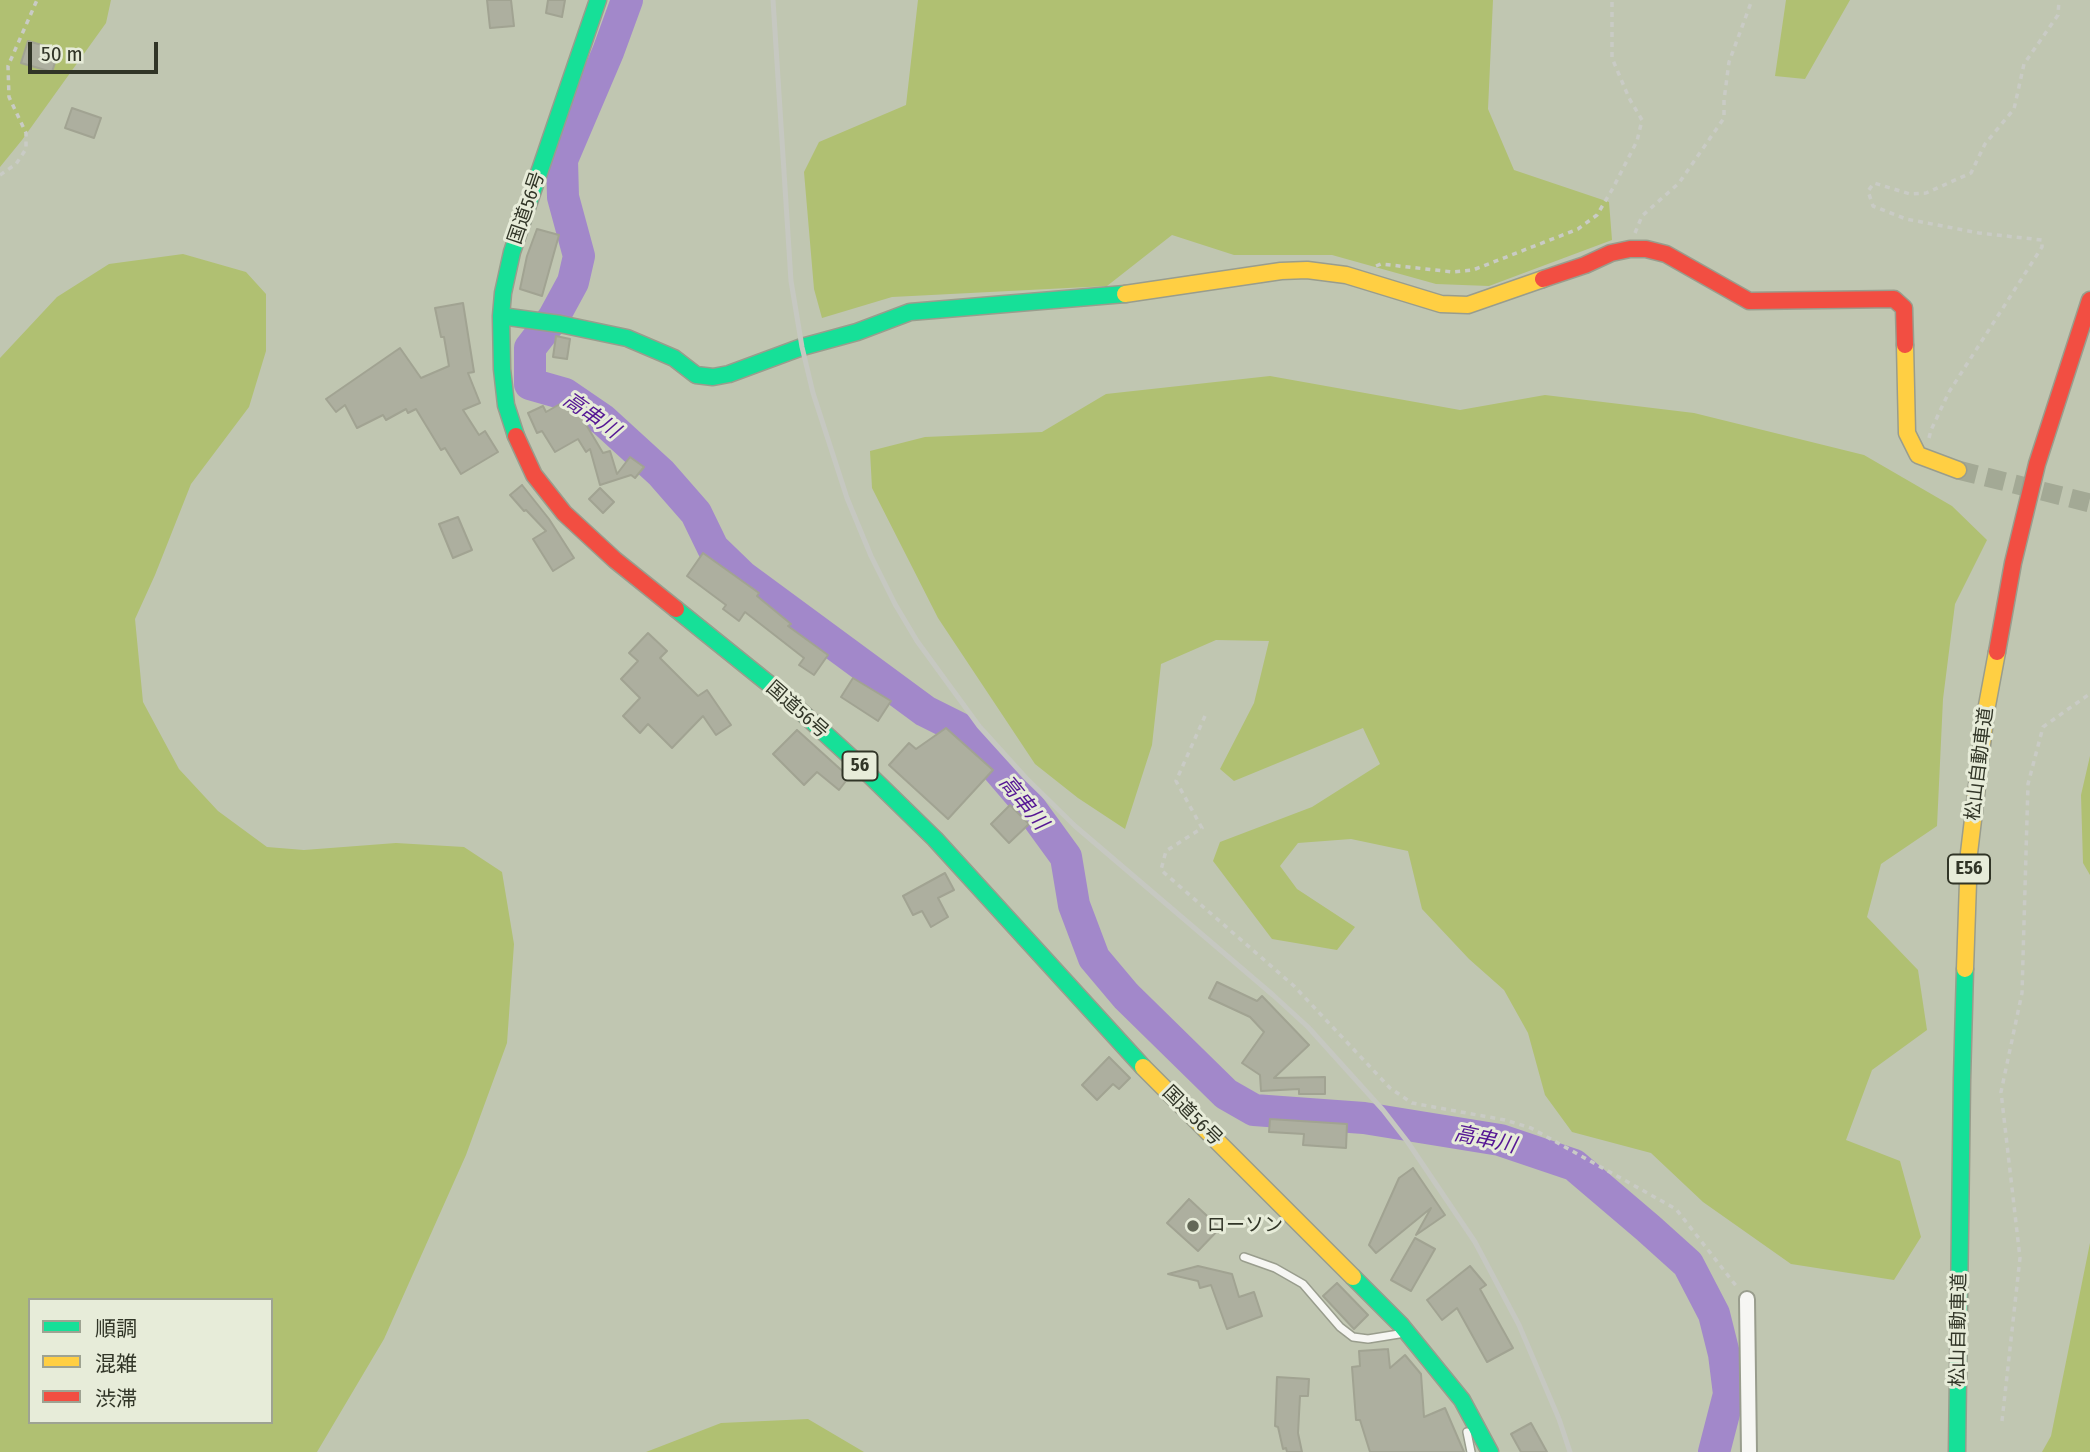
<!DOCTYPE html>
<html>
<head>
<meta charset="utf-8">
<style>
	body { margin:0 }
	#map { position:relative; width:2090px; height:1452px; overflow:hidden; background:#c0c6b1; font-family:"Fira Sans Condensed","Noto Sans JP",sans-serif }
	canvas { display:block }
	.legend { position:absolute; left:28px; top:1298px; width:245px; height:126px; box-sizing:border-box; background:#e7ecd9; border:2px solid #9ea392; margin:0; padding:9px 12px; list-style:none; font-size:21px; color:#313527 }
	.legend li { display:flex; align-items:center; gap:14px; height:35px }
	.legend b { width:35px; border:2px solid #9ea392 }
	.scale { position:absolute; left:28px; top:42px; width:130px; height:32px; box-sizing:border-box; border:4px solid #313527; border-top:0; padding-left:9px; font-size:21px; line-height:24px; white-space:nowrap; color:#313527; -webkit-text-stroke:5px #e7ecd9; paint-order:stroke }
</style>
</head>
<body>
<div id="map">
<canvas width="2090" height="1452"></canvas>
<ul class="legend">
<li><b style="height:9px;background:#16e098"></b>順調</li>
<li><b style="height:9px;background:#ffcf43"></b>混雑</li>
<li><b style="height:9px;background:#f24e42"></b>渋滞</li>
</ul>
<div class="scale">50 m</div>
</div>
<script>
const ctx = document.querySelector('canvas').getContext('2d');
ctx.lineJoin = 'round';
function fillPath(path, color) {
  ctx.fillStyle = color;
  ctx.fill(path, 'evenodd');
}
function shape(rows) {
  const path = new Path2D();
  for (const r of rows) {
    path.moveTo(r[0], r[1]);
    for (let i = 2; i < r.length; i += 2) path.lineTo(r[i], r[i + 1]);
  }
  return path;
}
function trace(path, color, width, dash) {
  ctx.strokeStyle = color;
  ctx.lineWidth = width;
  ctx.lineCap = dash ? 'butt' : 'round';
  ctx.setLineDash(dash || []);
  ctx.stroke(path);
}
function write(font, color, halo, rows, align = 'center') {
  ctx.font = font + ' "Fira Sans Condensed","Noto Sans JP",sans-serif';
  ctx.lineWidth = 6;
  ctx.setLineDash([]);
  ctx.textBaseline = 'middle';
  ctx.strokeStyle = halo;
  ctx.fillStyle = color;
  for (const [text, x, y, turn = 0] of rows) {
    ctx.save();
    ctx.translate(x, y);
    ctx.rotate((+turn || 0) * Math.PI / 180);
    ctx.textAlign = isNaN(turn) ? turn : align;
    if (halo) ctx.strokeText(text, 0, 0);
    ctx.fillText(text, 0, 0);
    ctx.restore();
  }
}
fillPath(shape([
	[0,0,111,0,106,23,22,140,0,167],
	[918,0,1493,0,1488,109,1514,170,1609,202,1612,240,1489,286,1436,284,1332,255,1234,255,1172,235,1107,286,892,297,822,318,814,289,804,172,819,142,906,105],
	[1786,0,1850,0,1805,79,1775,76],
	[183,254,246,272,266,294,266,351,249,407,191,484,155,575,135,619,143,702,179,769,218,811,267,847,304,850,396,843,464,847,502,872,514,944,507,1043,466,1155,384,1339,317,1452,0,1452,0,358,57,297,109,264],
	[30,1300,271,1300,271,1422,30,1422],
	[1270,376,1460,410,1545,395,1694,413,1864,455,1952,506,1987,540,1955,604,1943,699,1937,826,1881,864,1867,917,1918,970,1927,1030,1872,1070,1846,1140,1900,1161,1921,1237,1894,1280,1791,1264,1703,1202,1651,1153,1572,1132,1545,1095,1528,1033,1504,990,1469,959,1422,909,1408,851,1351,839,1298,843,1280,866,1297,889,1355,927,1337,950,1272,939,1213,861,1220,842,1312,807,1380,764,1363,728,1234,781,1220,769,1254,703,1269,641,1216,640,1161,664,1152,745,1125,829,1078,798,1035,764,938,618,872,488,870,451,925,437,1042,432,1106,394],
	[2090,756,2090,875,2083,863,2081,795],
	[2090,1243,2090,1452,2042,1452,2051,1436],
	[808,1419,864,1452,646,1452,721,1423]
]), '#b0c072');
trace(shape([
	[627,0,608,52,562,160,563,197,579,256,573,282,554,317,530,348,530,384,565,394,603,420,661,473,696,513,713,548,743,577,925,711,965,731,1026,802,1066,857,1074,905,1094,958,1126,996,1226,1094,1254,1110,1364,1118,1500,1140,1574,1165,1648,1228,1688,1264,1714,1314,1724,1354,1729,1394,1714,1452]
]), '#a288ca', 32);
const building = shape([
	[487,0,511,0,514,26,490,28,487,0],
	[548,0,565,0,562,17,546,13,548,0],
	[28,41,59,50,52,72,21,63,28,41],
	[72,108,101,118,94,138,65,128,72,108],
	[537,229,559,235,542,296,520,289,527,256,537,229],
	[463,303,474,372,468,373,480,403,463,410,479,435,485,431,498,452,461,474,445,448,441,450,416,409,408,413,406,409,386,420,383,415,357,428,345,405,336,412,326,399,400,348,421,378,449,366,444,337,441,337,435,308,463,303],
	[556,336,570,339,567,359,553,357,556,336],
	[560,404,578,411,603,453,610,451,617,474,630,457,644,467,635,478,631,475,600,485,590,449,586,452,578,439,555,452,542,431,537,433,528,413,543,406,546,412,560,404],
	[522,485,549,519,574,558,553,571,533,539,546,531,526,510,524,511,510,495,522,485],
	[600,488,614,502,603,513,589,499,600,488],
	[458,517,472,550,453,558,439,524,458,517],
	[703,553,759,593,757,596,791,624,788,626,828,655,814,675,799,665,804,658,745,612,739,621,723,609,726,605,687,576,703,553],
	[648,633,667,651,660,658,698,696,707,690,731,725,716,735,703,716,672,748,648,724,640,733,623,716,640,698,621,679,638,661,629,653,648,633],
	[853,678,891,701,878,721,841,697,853,678],
	[946,728,993,770,948,819,889,765,909,743,916,749,946,728],
	[797,730,849,777,839,790,817,772,804,785,773,754,797,730],
	[1010,805,1029,824,1009,843,991,824,1010,805],
	[945,873,954,890,938,898,948,917,931,927,922,911,913,915,903,896,945,873],
	[1217,982,1257,1001,1262,996,1309,1045,1274,1078,1325,1077,1325,1094,1299,1094,1299,1089,1261,1091,1260,1075,1242,1063,1264,1032,1250,1017,1209,998,1217,982],
	[1109,1057,1130,1078,1119,1089,1113,1084,1097,1100,1082,1085,1109,1057],
	[1270,1119,1347,1124,1346,1148,1303,1145,1304,1134,1269,1132,1270,1119],
	[1413,1168,1445,1215,1416,1235,1431,1208,1376,1253,1369,1245,1399,1178,1413,1168],
	[1189,1199,1220,1228,1198,1251,1167,1223,1189,1199],
	[1415,1238,1435,1249,1411,1291,1391,1280,1415,1238],
	[1198,1266,1232,1274,1239,1297,1254,1292,1262,1316,1227,1329,1211,1285,1200,1288,1198,1281,1168,1274,1198,1266],
	[1470,1266,1486,1285,1480,1289,1513,1348,1487,1362,1457,1308,1442,1320,1427,1300,1470,1266],
	[1337,1283,1368,1315,1354,1329,1323,1296,1337,1283],
	[1388,1349,1390,1368,1405,1355,1421,1374,1424,1417,1445,1408,1464,1452,1370,1452,1360,1420,1356,1420,1352,1367,1360,1366,1359,1351,1388,1349],
	[1277,1377,1309,1379,1308,1396,1300,1396,1298,1433,1302,1452,1287,1452,1286,1448,1283,1449,1278,1427,1275,1426,1277,1377],
	[1531,1423,1547,1452,1521,1452,1511,1434,1531,1423]
]);
fillPath(building, '#adaf9f');
trace(building, '#a1a392', 2);
trace(shape([
	[1958,470,2090,503]
]), '#a3a995', 19, [19, 10]);
const lane = shape([
	[1244,1257,1275,1268,1303,1284,1340,1327,1353,1337,1368,1339,1399,1334],
	[1467,1432,1471,1452]
]);
const street = shape([
	[1747,1299,1749,1452]
]);
const fast = shape([
	[501,316,560,324,627,338,674,358,696,375,713,377,729,374,802,347,857,332,910,312,1125,294],
	[516,436,506,405,502,369,501,316,503,293,512,252,598,0],
	[676,609,784,696,854,760,935,839,1143,1067],
	[1353,1277,1401,1325,1462,1400,1490,1452],
	[1957,1452,1962,1079,1965,969]
]);
const slow = shape([
	[1125,294,1281,271,1307,270,1346,275,1441,304,1468,305,1543,279],
	[1905,345,1907,433,1918,455,1958,470],
	[1965,969,1969,853,1986,711,1997,652],
	[1143,1067,1353,1277]
]);
const jam = shape([
	[1543,279,1585,265,1611,253,1630,249,1646,249,1666,254,1749,301,1894,299,1904,308,1905,345],
	[516,436,534,475,564,513,615,560,676,609],
	[1997,652,2013,563,2037,464,2090,300]
]);
trace(lane, '#999d8d', 10);
trace(street, '#999d8d', 18);
trace(fast, '#999d8d', 19);
trace(slow, '#999d8d', 19);
trace(jam, '#999d8d', 19);
trace(shape([
	[0,175,16,164,26,149,26,133,9,97,8,66,37,0],
	[1635,233,1642,216,1679,183,1724,118,1724,100,1729,62,1752,0],
	[1376,266,1381,264,1453,272,1473,270,1578,229,1597,215,1613,188,1637,141,1642,120,1629,98,1612,58,1612,0],
	[1929,438,1931,430,1949,392,2042,247,2042,240,1979,233,1906,219,1873,206,1868,191,1874,183,1910,194,1926,193,1971,173,1985,144,2014,109,2024,64,2058,15,2059,0],
	[1205,716,1176,781,1202,828,1166,851,1161,870,1294,986,1390,1088,1412,1103,1505,1120,1531,1128,1676,1209,1737,1287],
	[2002,1421,2020,1258,2001,1092,2022,993,2028,784,2043,727,2088,695,2090,697]
]), '#c9cbc5', 3.5, [5, 5]);
trace(lane, '#f6f6f3', 7);
trace(street, '#f6f6f3', 14);
trace(fast, '#16e098', 16);
trace(slow, '#ffcf43', 16);
trace(jam, '#f24e42', 16);
trace(shape([
	[773,0,791,281,802,347,813,393,847,498,871,556,895,604,917,641,979,726,1026,778,1075,826,1273,995,1308,1027,1383,1110,1407,1141,1475,1242,1519,1325,1559,1419,1570,1452]
]), '#c6c8c1', 5);
for (const [x, y, r, color] of [
	[1193,1226,7,"#636857"]
]) {
  const dot = new Path2D();
  dot.arc(x, y, r, 0, 2 * Math.PI);
  ctx.fillStyle = color;
  ctx.fill(dot);
  trace(dot, '#e7ecd9', 2.5);
}
for (const [x, y, w] of [
	[860,766,35],
	[1969,869,42]
]) {
  const box = new Path2D();
  box.roundRect(x - w / 2, y - 14.5, w, 29, 5);
  ctx.fillStyle = '#e7ecd9';
  ctx.fill(box);
  trace(box, '#313527', 2);
}
write('bold 18px', '#313527', null, [
	["56",860,766],
	["E56",1969,869]
]);
write('19px', '#313527', '#e7ecd9', [
	["国道56号",527,208,-71],
	["国道56号",797,710,41],
	["松山自動車道",1980,764,-83],
	["国道56号",1192,1116,45],
	["松山自動車道",1959,1330,-89]
]);
write('19px', '#313527', '#e7ecd9', [
	["ローソン",1207,1226]
], 'left');
write('italic 21px', '#551694', '#e7ecd9', [
	["高串川",591,416,35],
	["高串川",1023,803,51],
	["高串川",1485,1140,12]
]);
</script>
</body>
</html>
